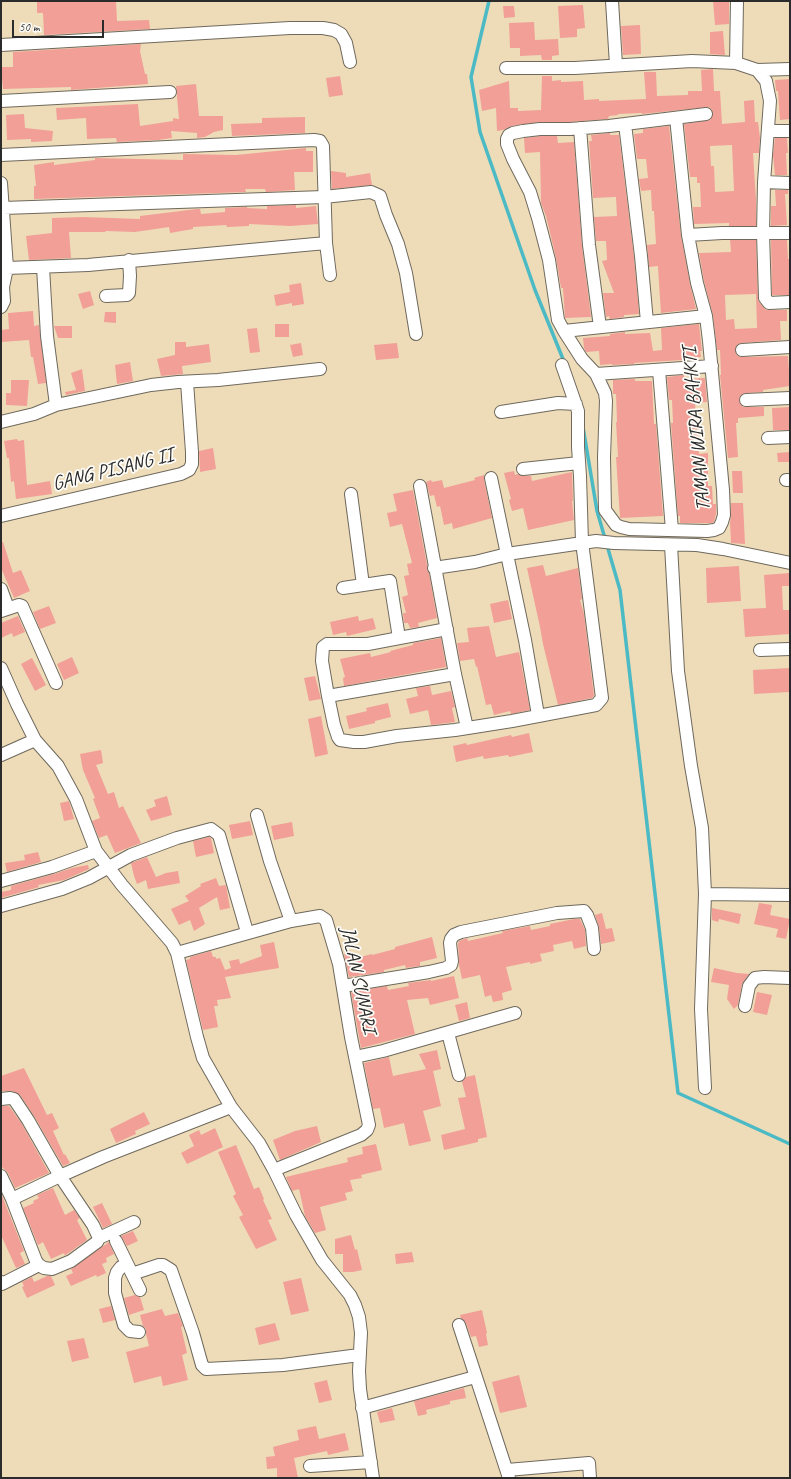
<!DOCTYPE html>
<html>
<head>
<meta charset="utf-8">
<style>
	body { margin:0 }
	#map { position:relative; width:791px; height:1479px; overflow:hidden; background:#eedcb9; font-family:Caveat,sans-serif }
	canvas { display:block }
	.frame { position:absolute; inset:0; border:2px solid #2b2b2b; pointer-events:none }
	.scale { position:absolute; left:12px; top:20px; width:92px; height:18px; box-sizing:border-box; border:2px solid #2b2b2b; border-top:0; padding-left:5px; font-size:12px; line-height:14px; white-space:nowrap; color:#2b2b2b; -webkit-text-stroke:3px #fdfcf7; paint-order:stroke }
</style>
</head>
<body>
<div id="map">
<canvas width="791" height="1479"></canvas>
<div class="frame"></div>
<div class="scale">50 m</div>
</div>
<script>
const ctx = document.querySelector('canvas').getContext('2d');
ctx.lineJoin = 'round';
function shape(rows) {
  const path = new Path2D();
  for (const r of rows) {
    path.moveTo(r[0], r[1]);
    for (let i = 2; i < r.length; i += 2) path.lineTo(r[i], r[i + 1]);
  }
  return path;
}
function trace(path, color, width, dash) {
  ctx.strokeStyle = color;
  ctx.lineWidth = width;
  ctx.lineCap = dash ? 'butt' : 'round';
  ctx.setLineDash(dash || []);
  ctx.stroke(path);
}
function fillPath(path, color) {
  ctx.fillStyle = color;
  ctx.fill(path, 'evenodd');
}
function write(font, color, halo, rows, align = 'center') {
  ctx.font = font + ' Caveat,sans-serif';
  ctx.lineWidth = 3.5;
  ctx.setLineDash([]);
  ctx.textBaseline = 'middle';
  ctx.strokeStyle = halo;
  ctx.fillStyle = color;
  for (const [text, x, y, turn = 0] of rows) {
    ctx.save();
    ctx.translate(x, y);
    ctx.rotate((+turn || 0) * Math.PI / 180);
    ctx.textAlign = isNaN(turn) ? turn : align;
    if (halo) ctx.strokeText(text, 0, 0);
    ctx.fillText(text, 0, 0);
    ctx.restore();
  }
}
trace(shape([
	[489,1,471,77,480,132,535,290,565,364],
	[583,427,597,511,620,590,678,1093,790,1144]
]), '#4cbac5', 3.5);
fillPath(shape([
	[37,1,116,1,117,21,149,20,150,29,44,35,43,13,37,13],
	[713,1,729,1,729,24,715,25],
	[583,5,585,28,577,29,577,37,560,38,558,6],
	[503,6,514,6,515,17,504,18],
	[534,22,535,40,558,39,559,55,552,56,552,60,542,60,541,55,520,56,520,48,510,48,509,23],
	[640,25,641,54,623,55,621,26],
	[723,31,725,55,710,54,710,32],
	[141,44,140,51,145,74,147,74,148,84,71,90,71,87,3,89,1,67,13,67,13,52],
	[713,69,714,91,720,91,722,124,745,122,744,101,754,100,755,122,758,122,760,138,759,153,753,153,756,200,756,226,729,226,729,223,694,224,693,207,701,207,700,183,697,183,697,177,690,177,684,124,710,120,713,113,712,110,709,107,642,114,642,113,618,114,618,115,609,116,608,119,570,122,539,122,512,126,503,130,497,131,496,108,482,111,479,90,509,81,510,108,518,108,518,111,541,110,542,76,552,76,552,81,561,80,561,82,583,81,584,100,599,99,599,101,646,99,644,72,656,72,657,96,688,95,688,91,702,91,701,70],
	[732,145,734,191,715,192,714,166,711,166,710,146],
	[340,76,343,95,329,97,326,78],
	[790,79,790,119,780,120,778,91,776,91,775,80],
	[196,84,199,116,223,116,223,130,214,132,205,137,197,138,197,133,171,131,172,138,158,140,117,142,116,138,87,139,86,118,57,120,56,108,138,104,140,126,173,121,173,118,179,119,176,86],
	[24,114,25,128,53,131,52,141,31,142,31,139,7,140,6,115],
	[305,117,305,133,232,136,231,124,262,123,262,118],
	[669,126,681,236,690,284,696,309,661,313,658,268,658,266,649,267,647,245,656,244,654,211,652,211,651,190,641,191,639,179,648,178,646,159,637,159,634,134,643,133,643,129],
	[610,133,610,135,619,135,634,257,639,314,624,315,624,317,610,319,609,316,606,317,603,293,614,293,602,261,607,260,606,241,596,241,594,217,617,216,616,197,593,198,589,141,592,141,591,135],
	[540,136,557,136,558,143,574,142,582,246,591,317,565,318,563,288,561,288,556,258,546,216,541,203,540,152,525,153,524,138],
	[775,138,787,138,788,153,786,153,787,175,775,175,773,155],
	[306,148,306,151,313,151,313,172,294,172,295,190,266,192,265,189,245,189,246,192,34,199,34,186,36,186,34,165,54,162,54,165,95,160,95,158,183,160,183,154,236,155],
	[331,171,346,173,346,177,370,173,372,185,332,189],
	[775,190,788,190,788,194,785,194,787,225,771,226,771,206,776,206],
	[296,205,296,208,316,206,318,224,290,226,249,224,249,226,227,227,226,225,193,227,193,229,170,233,169,227,135,232,106,231,105,232,69,232,71,258,29,260,26,236,52,233,52,218,83,217,140,219,140,216,197,209,200,209,201,214,225,212,225,208,247,207,247,208,267,209,267,206],
	[730,240,756,240,758,298,759,302,766,310,787,310,787,321,780,321,781,340,741,343,736,346,736,354,738,356,742,357,788,356,790,386,763,390,763,392,745,393,740,396,739,401,743,407,764,407,764,416,738,418,738,423,736,423,738,457,728,458,720,375,721,375,720,350,717,350,713,315,704,281,699,253,731,252],
	[756,294,757,328,735,329,734,319,726,320,725,295],
	[771,240,787,240,788,259,790,259,790,295,772,295],
	[301,283,304,304,292,306,292,303,276,306,274,295,290,292,289,285],
	[90,291,94,305,83,309,78,294],
	[33,311,34,326,39,325,46,383,38,384,33,357,31,357,29,340,1,342,1,330,9,329,8,313],
	[105,312,116,312,116,323,104,322],
	[275,324,289,324,289,337,275,337],
	[699,324,702,351,700,351,701,357,683,358,683,360,634,363,634,364,612,365,612,364,600,365,599,351,586,352,584,348,583,338,610,336,610,334,625,332,625,334,650,333,653,351,662,350,661,328],
	[54,326,72,326,72,338,58,338],
	[257,328,260,352,250,353,247,329],
	[175,342,186,342,186,347,209,344,211,362,182,366,183,374,161,376,157,359,175,355],
	[301,343,303,355,293,357,290,345],
	[397,343,399,358,376,360,374,345],
	[130,362,133,381,117,384,115,365],
	[82,369,85,391,66,395,65,392,76,390,71,373],
	[684,375,684,379,705,378,707,402,695,403,699,454,708,453,708,486,712,486,713,504,716,504,716,514,714,522,712,523,680,523,680,516,678,516,671,423,673,423,672,400,669,400,667,377],
	[635,379,635,381,652,381,654,424,656,424,663,516,620,518,616,457,618,457,616,422,617,422,616,394,613,394,613,380],
	[11,380,29,380,27,406,6,405,6,393,11,393],
	[790,407,790,430,773,430,772,408],
	[17,439,18,441,24,440,27,485,50,481,52,494,16,499,14,481,11,482,9,458,7,458,4,441],
	[213,448,216,469,200,472,199,451],
	[789,452,790,462,778,462,777,453],
	[514,471,515,475,518,474,523,476,531,476,532,481,572,472,573,501,572,501,574,520,528,530,523,508,512,511,509,500,511,499,504,473],
	[732,471,742,471,743,493,733,493],
	[484,475,484,480,492,518,453,529,452,523,444,525,440,506,437,507,434,495,430,496,426,482,431,480,432,482,442,480,444,488,475,480,474,478],
	[413,490,427,565,427,569,429,573,437,618,418,623,419,627,410,628,408,623,404,623,403,613,406,613,402,597,408,595,404,576,409,575,407,564,412,563,402,524,390,527,387,513,397,511,393,494],
	[731,503,743,503,745,544,731,543,730,523,731,515],
	[1,542,3,542,13,573,21,570,30,591,14,598,1,568],
	[543,565,546,576,578,568,582,599,580,600,584,614,594,696,592,698,558,705,543,644,540,627,527,568],
	[739,566,741,601,707,603,706,568],
	[790,573,790,586,782,586,783,610,790,610,790,634,745,637,743,609,766,608,764,575],
	[508,600,512,619,494,623,490,604],
	[49,606,56,623,40,629,33,612],
	[18,616,25,632,13,637,12,633,1,638,1,623],
	[358,616,359,621,373,618,376,629,347,636,346,632,333,635,330,622],
	[489,626,496,657,519,652,530,710,511,714,510,711,494,715,491,704,486,705,477,666,476,667,474,659,460,661,457,643,469,642,467,628],
	[441,638,446,667,344,686,343,678,345,677,340,659,370,653,371,657,391,652,390,651,413,645,413,643],
	[72,657,79,673,64,680,57,664],
	[32,658,46,685,35,691,21,664],
	[790,668,789,692,754,694,753,670],
	[315,676,321,699,309,701,304,678],
	[430,686,432,695,451,691,455,707,452,708,455,722,431,725,428,710,410,714,406,699,418,696,416,688],
	[388,703,391,717,375,721,375,723,349,729,346,716,367,711,366,708],
	[321,716,328,754,315,757,308,719],
	[529,733,533,752,509,757,508,755,484,759,483,756,456,762,453,746,466,743,467,745,511,735,512,737],
	[101,750,103,763,96,765,108,794,114,792,119,808,123,806,141,843,115,853,107,835,99,838,92,821,100,818,93,799,95,798,83,770,80,754],
	[167,796,172,815,151,821,146,810,156,806,154,800],
	[69,801,74,819,64,821,60,803],
	[250,821,253,835,232,839,229,825],
	[292,822,294,836,274,840,271,826],
	[209,837,211,838,214,853,196,857,193,841],
	[38,852,41,862,7,872,5,863,25,860,24,855],
	[147,857,156,877,166,873,178,871,180,883,148,889,146,880,137,884,134,876,131,863],
	[88,865,89,869,64,880,38,885,39,887,1,898,1,892,11,890,11,886,54,874,72,868],
	[216,878,219,886,226,885,230,908,220,910,217,897,199,908,205,924,194,931,190,920,179,925,171,909,189,901,185,896,201,886,200,884],
	[759,903,772,905,770,915,790,919,786,939,776,937,778,929,754,924],
	[712,908,741,914,739,924,719,919,718,922,712,920],
	[602,913,606,929,612,928,615,941,601,944,599,927,595,915],
	[574,919,580,919,585,930,586,946,574,949,572,941,553,945,554,951,540,954,542,961,530,964,530,962,506,967,512,990,502,993,503,1000,493,1002,491,995,485,997,480,975,462,979,459,965,459,960,458,944,459,941,467,938,468,941,503,933,502,931,530,926,531,930,550,926,550,924],
	[432,937,437,958,420,962,420,966,406,968,405,965,384,970,384,972,349,977,344,954,352,953,352,959,372,954,372,955,395,949,395,947],
	[274,942,279,968,225,977,231,998,217,1000,218,1006,214,1006,218,1027,203,1030,186,960,190,959,190,957,211,951,213,957,216,957,216,959,220,958,225,970,231,968,229,961,239,959,240,964,262,956,260,945],
	[714,968,737,973,749,974,742,984,738,1005,734,1009,727,999,729,985,711,982],
	[454,976,459,998,430,1005,428,998,407,1000,415,1034,361,1048,351,992,387,986,388,990,409,986,408,983,431,980,431,981],
	[757,992,772,995,767,1015,753,1012],
	[467,1002,470,1018,459,1021,455,1005],
	[437,1050,441,1069,433,1071,441,1106,423,1111,431,1141,409,1146,404,1123,384,1128,380,1108,373,1109,364,1063,389,1057,393,1076,426,1069,419,1054],
	[24,1068,47,1115,52,1113,59,1128,53,1131,64,1155,65,1154,70,1163,63,1166,34,1116,20,1095,12,1091,1,1091,1,1076],
	[475,1075,487,1137,478,1139,478,1142,444,1150,441,1135,465,1129,458,1098,466,1097,462,1082,466,1077],
	[1,1106,9,1106,22,1124,49,1173,15,1188,8,1173,1,1166],
	[144,1112,150,1124,135,1131,136,1134,116,1143,110,1129],
	[317,1126,321,1142,280,1160,273,1140,295,1131],
	[215,1128,223,1147,187,1164,181,1153,194,1146,189,1135,199,1130,201,1135],
	[376,1144,382,1170,361,1175,362,1178,350,1180,353,1191,345,1193,347,1200,320,1207,326,1230,315,1233,305,1216,299,1189,292,1191,286,1177,348,1162,347,1158,363,1154,362,1147],
	[236,1145,254,1189,259,1187,264,1199,263,1200,272,1219,268,1220,277,1240,256,1249,239,1217,243,1215,233,1196,236,1194,218,1152],
	[53,1188,65,1215,74,1210,80,1218,77,1220,87,1240,67,1254,65,1256,64,1253,51,1259,43,1242,38,1245,23,1208,34,1203,33,1201,39,1198,37,1195],
	[1,1193,24,1251,20,1253,25,1264,16,1268,1,1235],
	[102,1203,112,1224,103,1228,93,1207],
	[133,1231,138,1241,127,1246,121,1236],
	[351,1235,355,1250,357,1249,362,1270,353,1272,343,1272,343,1254,335,1254,335,1239],
	[109,1242,114,1254,106,1258,107,1262,102,1264,106,1273,97,1277,96,1275,71,1286,66,1276,73,1273,71,1269],
	[412,1252,414,1262,396,1264,395,1254],
	[47,1276,51,1276,55,1285,27,1298,22,1287,24,1286,22,1282,32,1277,34,1282],
	[301,1278,309,1311,291,1315,283,1282],
	[135,1295,140,1297,144,1310,129,1315,124,1298],
	[111,1306,115,1320,103,1323,99,1309],
	[162,1309,165,1316,178,1313,183,1326,181,1327,187,1353,182,1355,188,1380,163,1386,161,1376,134,1383,126,1352,149,1346,146,1334,146,1329,143,1326,140,1315],
	[482,1310,487,1333,486,1334,488,1345,479,1347,476,1336,471,1337,466,1323,461,1318,460,1315],
	[275,1323,280,1340,259,1345,255,1328],
	[84,1338,89,1358,72,1362,67,1341],
	[519,1375,527,1407,500,1413,492,1382],
	[327,1380,332,1400,319,1403,314,1383],
	[464,1388,466,1398,450,1401,450,1404,426,1410,427,1414,418,1416,414,1401],
	[392,1408,395,1420,380,1423,377,1412],
	[316,1426,319,1439,345,1433,349,1450,328,1455,327,1451,294,1458,298,1478,277,1478,277,1468,267,1469,266,1457,275,1456,273,1447,299,1440,297,1430]
]), '#f19f97');
const street = shape([
	[612,1,616,65],
	[1,45,290,28,323,28,334,30,341,34,346,43,350,62],
	[736,63,737,1],
	[506,68,575,68,692,61,736,63,757,70,766,81,770,101,764,182,763,233,765,298,769,303,790,302],
	[757,70,790,69],
	[1,101,170,92],
	[676,118,688,235,697,283,706,316,709,341,723,490,724,515,722,522,719,528,714,530,707,531,629,529,621,527,616,525,605,510,604,457,606,401,605,393,596,374,582,359,564,331,558,320,549,260,538,218,530,192,513,159,507,144,507,139,509,135,513,133,523,131,540,129,570,129,609,126,706,114],
	[625,124,641,256,647,322],
	[580,128,589,245,600,327],
	[768,131,790,131],
	[1,155,314,140,320,141,323,146,326,243,330,275],
	[764,182,790,183],
	[1,183,7,268,3,287,4,301,1,307],
	[3,208,324,197,371,192,380,196,386,215,398,244,406,273,416,334],
	[688,235,722,233,790,233],
	[43,267,47,336,56,405],
	[7,268,88,265,326,243],
	[106,296,127,295,129,293,130,276,129,260],
	[564,331,706,316],
	[742,350,790,347],
	[659,370,672,530],
	[596,374,712,366],
	[746,400,790,398],
	[501,412,558,403,576,404],
	[1,422,34,414,56,405,151,385,178,382,218,380,320,369],
	[768,438,790,437],
	[523,469,579,463],
	[491,478,525,640,538,715],
	[786,480,790,480],
	[420,486,455,674,467,728],
	[351,494,363,585],
	[1,516,181,474,189,470,192,464,192,452,187,382],
	[671,545,678,671,691,766,702,828,705,894,701,1009,705,1088],
	[434,568,475,562,507,554,596,541,614,543,697,545,723,549,790,563],
	[343,588,390,581,399,638],
	[1,589,8,608],
	[1,611,19,605,22,606,56,683],
	[447,629,368,644,327,644,323,647,322,661,328,696,334,725,338,737,340,740,354,742,364,742,397,736,455,730,512,721,596,705,602,698,582,542,580,476,578,447,578,411,562,365],
	[760,650,790,649],
	[1,668,17,704,35,740,58,766,76,799,96,851,122,885,172,943,177,953,197,1037,203,1058,231,1107,259,1143,274,1170,296,1215,322,1260,350,1295,355,1305,359,1317,361,1333,359,1371,360,1389,373,1478],
	[328,696,455,674],
	[1,755,35,740],
	[257,815,270,861,291,921],
	[1,881,52,867,96,851],
	[705,894,790,895],
	[1,906,62,889,89,878,131,855,177,838,211,829,219,835,247,932],
	[177,953,291,921,320,916,326,920,339,964,351,1037,369,1125,367,1130,361,1135,274,1170],
	[343,986,429,972,446,968,451,965,452,961,450,943,451,939,454,935,461,932,557,913,584,911,587,915,592,928,594,949],
	[745,1006,749,986,755,978,764,977,790,978],
	[448,1033,459,1075],
	[355,1057,383,1051,515,1013],
	[1,1099,10,1098,14,1099,28,1120,60,1176,93,1225,99,1238,97,1242,71,1261,52,1269,44,1268,39,1265,36,1261,12,1199,1,1176],
	[12,1199,60,1176,103,1157,231,1107],
	[99,1238,134,1222],
	[116,1241,140,1290],
	[127,1264,121,1267,117,1272,115,1278,115,1293,124,1325,130,1331,139,1332],
	[132,1274,159,1265,163,1265,171,1270,193,1333,202,1365,206,1369,283,1365,359,1355],
	[1,1282,2,1284,39,1265],
	[459,1325,509,1478],
	[362,1408,475,1377],
	[310,1466,371,1462],
	[507,1470,589,1463,590,1478]
]);
trace(street, '#6f695d', 14);
trace(street, '#fff', 12);
write('20px', '#2b2b2b', '#fdfcf7', [
	["TAMAN WIRA BAHKTI",697,429,-95],
	["GANG PISANG II",113,470,-14],
	["JALAN SUNARI",358,980,78]
]);
</script>
</body>
</html>
